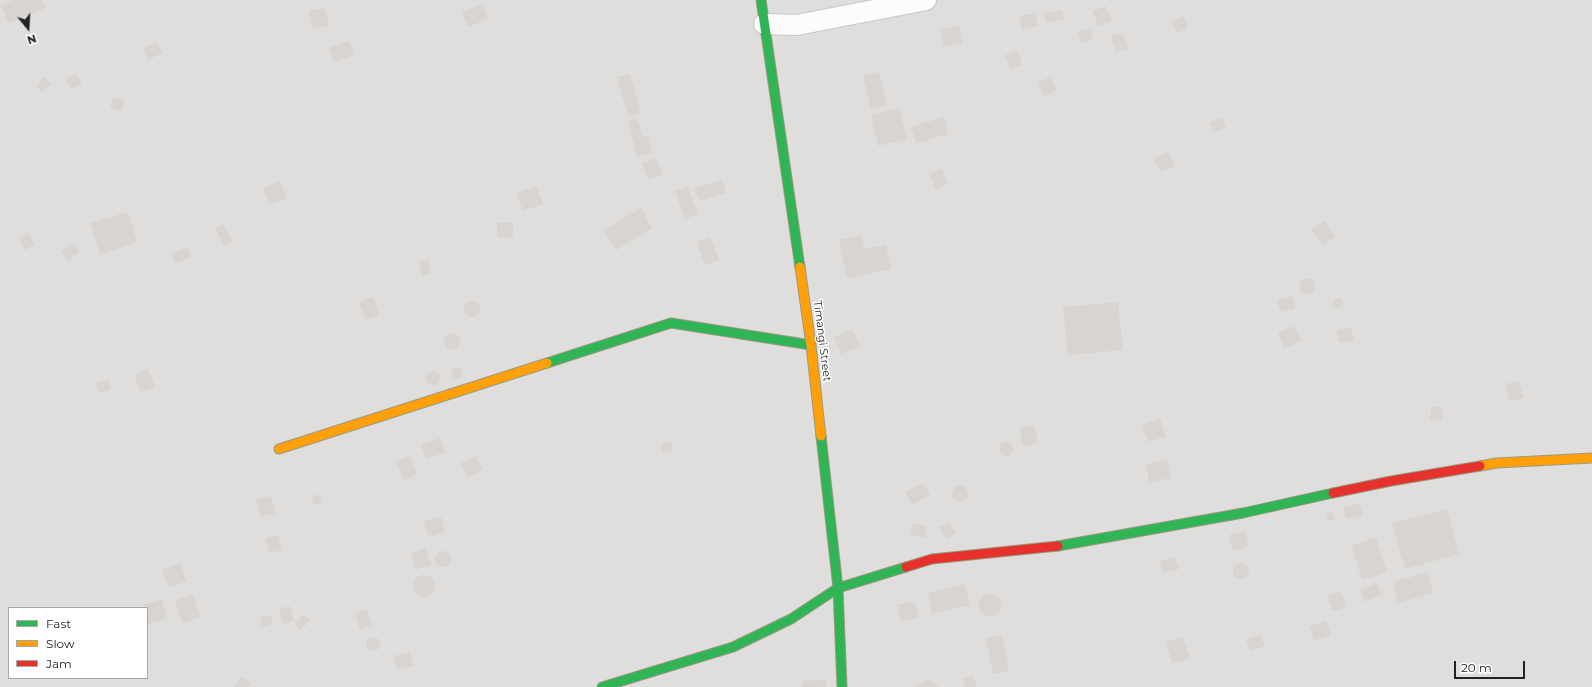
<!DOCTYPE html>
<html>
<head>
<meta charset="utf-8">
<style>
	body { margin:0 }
	#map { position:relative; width:1592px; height:687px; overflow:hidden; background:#f0eeeb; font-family:Montserrat,sans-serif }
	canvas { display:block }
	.legend { position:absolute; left:8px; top:607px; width:140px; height:72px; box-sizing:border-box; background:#fff; border:1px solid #a7a7a7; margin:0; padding:5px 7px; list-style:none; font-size:12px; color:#222 }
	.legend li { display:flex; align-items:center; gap:8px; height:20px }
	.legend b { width:20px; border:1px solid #a7a7a7 }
	.north { position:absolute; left:8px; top:8px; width:40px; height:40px; -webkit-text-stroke:3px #fff; paint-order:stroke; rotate:162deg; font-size:11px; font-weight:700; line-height:16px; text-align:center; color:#222 }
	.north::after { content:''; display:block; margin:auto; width:14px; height:18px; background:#222; clip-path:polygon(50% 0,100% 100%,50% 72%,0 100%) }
	.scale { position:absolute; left:1454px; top:661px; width:71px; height:18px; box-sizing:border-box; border:2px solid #222; border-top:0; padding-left:5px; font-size:12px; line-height:14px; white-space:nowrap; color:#222; -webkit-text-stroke:3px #fff; paint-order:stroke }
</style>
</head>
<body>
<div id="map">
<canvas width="1592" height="687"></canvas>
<ul class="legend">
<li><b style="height:5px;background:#30b455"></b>Fast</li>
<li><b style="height:5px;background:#ff9f0a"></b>Slow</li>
<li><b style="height:5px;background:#e5322d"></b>Jam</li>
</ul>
<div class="north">N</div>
<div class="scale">20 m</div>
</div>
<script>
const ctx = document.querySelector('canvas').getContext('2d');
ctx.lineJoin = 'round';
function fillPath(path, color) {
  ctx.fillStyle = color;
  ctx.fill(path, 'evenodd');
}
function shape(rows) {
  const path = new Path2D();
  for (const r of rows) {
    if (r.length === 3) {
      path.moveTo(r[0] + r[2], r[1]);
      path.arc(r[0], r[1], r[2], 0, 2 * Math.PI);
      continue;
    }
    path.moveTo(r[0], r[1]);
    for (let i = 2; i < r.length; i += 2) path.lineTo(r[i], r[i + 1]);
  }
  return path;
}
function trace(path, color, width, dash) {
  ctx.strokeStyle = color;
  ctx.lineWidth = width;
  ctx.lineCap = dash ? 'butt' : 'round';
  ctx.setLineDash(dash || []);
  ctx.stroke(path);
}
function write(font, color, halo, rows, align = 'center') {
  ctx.font = font + ' Montserrat,sans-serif';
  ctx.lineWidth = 3;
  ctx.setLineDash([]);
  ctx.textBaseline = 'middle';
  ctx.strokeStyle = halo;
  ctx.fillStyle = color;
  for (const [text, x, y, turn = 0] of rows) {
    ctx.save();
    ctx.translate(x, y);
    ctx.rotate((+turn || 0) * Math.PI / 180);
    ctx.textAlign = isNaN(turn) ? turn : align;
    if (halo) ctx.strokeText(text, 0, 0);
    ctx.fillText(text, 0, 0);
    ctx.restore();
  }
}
fillPath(shape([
	[0,0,1592,0,1592,687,0,687],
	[9,608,147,608,147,678,9,678]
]), '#dfdedc');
fillPath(shape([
	[13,0,42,0,45,8,8,23,1,5],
	[482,4,488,19,468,27,462,12],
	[1106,6,1112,21,1098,26,1093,11],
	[325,8,329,26,313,29,309,11],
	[1062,10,1064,19,1046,23,1044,14],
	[1035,13,1038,26,1022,30,1019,16],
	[1183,16,1188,28,1177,33,1172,21],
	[959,26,962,43,944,47,940,30],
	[1091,28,1093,40,1081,43,1078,31],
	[1123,33,1128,49,1116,52,1111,36],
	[349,41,354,55,334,62,329,48],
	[157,42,162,53,148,60,143,48],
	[1018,51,1022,65,1010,68,1005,55],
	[879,72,887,105,871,109,863,76],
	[76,73,82,84,71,89,66,79],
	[630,74,641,113,628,116,617,77],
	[45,77,51,84,42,92,36,86],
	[1051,77,1057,91,1043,96,1038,82],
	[113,97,125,100,122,111,110,107],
	[899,108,907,139,878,146,871,115],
	[944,117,948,134,916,143,911,127],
	[637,118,643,137,648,136,652,153,637,157,628,120],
	[1222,118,1226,128,1214,132,1210,122],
	[1168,152,1175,166,1160,172,1154,158],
	[656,158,662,175,648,180,642,164],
	[942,168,948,184,936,189,929,173],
	[722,180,726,193,699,201,695,188],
	[280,181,287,198,270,205,263,188],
	[536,186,543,204,523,211,516,193],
	[688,187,698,214,685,219,675,191],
	[641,208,652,228,616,250,604,230],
	[128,212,137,242,100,254,90,223],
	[1324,221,1335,236,1323,245,1311,230],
	[513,222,513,237,498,238,497,223],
	[223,224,233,241,225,246,215,229],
	[28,233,35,244,25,250,19,240],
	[861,235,864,249,886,245,891,269,847,278,839,240],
	[710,237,719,260,705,265,697,242],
	[71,243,79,251,69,261,61,253],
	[188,247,191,257,174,263,171,253],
	[428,259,431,273,422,276,418,262],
	[1307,286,8],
	[1292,296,1295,308,1281,312,1277,300],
	[373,297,379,315,365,320,359,302],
	[1338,303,5],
	[472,309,8],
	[1118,302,1123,350,1068,355,1063,307],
	[1294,326,1301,341,1284,348,1278,333],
	[1351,327,1354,340,1339,343,1337,330],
	[852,329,860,346,841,354,834,337],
	[452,341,8],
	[457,373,6],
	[148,369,155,387,141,392,134,375],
	[433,378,7],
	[108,379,111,390,99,393,96,383],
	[1519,381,1524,398,1509,401,1505,384],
	[1431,406,1443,407,1442,421,1430,420],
	[1160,419,1166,436,1148,442,1142,425],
	[1034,425,1038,443,1023,446,1019,428],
	[440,438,446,452,426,459,421,445],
	[667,447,5.5],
	[1006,449,7],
	[410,456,417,475,403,480,396,461],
	[476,456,483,470,468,477,461,463],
	[1167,460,1171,478,1149,482,1146,464],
	[923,483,930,495,912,505,905,492],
	[960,494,8],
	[317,500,5],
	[271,496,276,513,261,517,256,500],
	[1359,503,1363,515,1346,519,1343,507],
	[1447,509,1459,554,1405,569,1392,523],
	[1333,512,1335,519,1328,521,1326,514],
	[441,517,445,532,429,537,424,521],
	[950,522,956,533,946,539,939,527],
	[912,523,927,526,925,538,910,535],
	[1245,531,1249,546,1233,551,1229,535],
	[278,535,282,550,269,553,265,539],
	[1376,538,1387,572,1362,580,1352,545],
	[426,548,431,565,415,569,411,553],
	[443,559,8],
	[1175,557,1179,569,1164,573,1160,561],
	[180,563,187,581,169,587,162,570],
	[1241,571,8],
	[1428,572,1433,593,1398,603,1393,582],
	[424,586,11],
	[1377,583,1382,595,1364,602,1360,589],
	[965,584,970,605,932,614,928,593],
	[1341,591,1346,607,1332,611,1327,595],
	[193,594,200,617,182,623,175,600],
	[990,605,11],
	[162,599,167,619,148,624,147,608,143,608,142,605],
	[915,602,918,618,900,621,897,605],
	[290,606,294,620,283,624,279,609],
	[367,610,372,625,360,629,355,614],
	[304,614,310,620,301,630,294,625],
	[271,615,273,624,262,627,260,618],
	[1326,620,1331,635,1314,641,1309,627],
	[1261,634,1265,646,1250,651,1246,639],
	[1002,635,1009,671,993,674,986,638],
	[373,644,7],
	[1183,637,1190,658,1172,663,1166,642],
	[410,652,414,666,397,670,394,656],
	[242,676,251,684,248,687,234,687],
	[973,676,977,687,965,687,963,679],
	[826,680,826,687,802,687,802,681],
	[928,680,935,683,938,687,916,687,922,682]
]), '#d7d4d2');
const street = shape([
	[764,24,797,25,926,0]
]);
const fast = shape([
	[761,0,800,267],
	[547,363,671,323,811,345],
	[821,436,838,588,842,687],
	[1058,546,1243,513,1333,493],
	[602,687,733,647,791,619,838,588,906,567]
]);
const slow = shape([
	[800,267,811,345,821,436],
	[279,449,547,363],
	[1480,466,1497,463,1592,458]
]);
const jam = shape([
	[1333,493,1391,481,1480,466],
	[906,567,932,559,1058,546]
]);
trace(street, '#c9c8c7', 22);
trace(fast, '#999a82', 11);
trace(slow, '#999a82', 11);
trace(jam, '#999a82', 11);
trace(street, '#fdfcfc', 20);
trace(fast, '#30b455', 9);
trace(slow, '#ff9f0a', 9);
trace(jam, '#e5322d', 9);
write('11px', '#222', '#fff', [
	["Timangi Street",822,341,83]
]);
</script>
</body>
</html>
